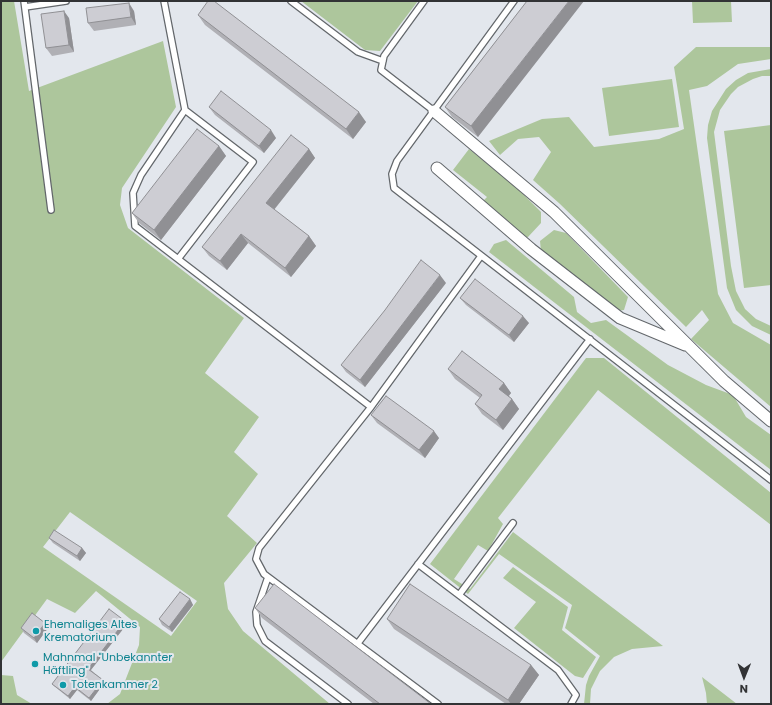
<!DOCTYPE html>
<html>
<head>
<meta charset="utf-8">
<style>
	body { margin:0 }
	#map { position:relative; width:772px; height:705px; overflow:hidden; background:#e3e7ed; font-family:Poppins,sans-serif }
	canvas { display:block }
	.frame { position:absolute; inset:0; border:2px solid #323335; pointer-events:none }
	.north { position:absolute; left:724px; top:657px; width:40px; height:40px; -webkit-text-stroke:3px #e3e7ed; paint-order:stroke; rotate:181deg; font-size:11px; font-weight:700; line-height:16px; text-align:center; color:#323335 }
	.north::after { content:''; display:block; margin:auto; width:14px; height:18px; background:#323335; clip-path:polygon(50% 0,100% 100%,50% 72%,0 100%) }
</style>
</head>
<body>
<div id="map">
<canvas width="772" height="705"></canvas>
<div class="frame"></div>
<div class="north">N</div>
</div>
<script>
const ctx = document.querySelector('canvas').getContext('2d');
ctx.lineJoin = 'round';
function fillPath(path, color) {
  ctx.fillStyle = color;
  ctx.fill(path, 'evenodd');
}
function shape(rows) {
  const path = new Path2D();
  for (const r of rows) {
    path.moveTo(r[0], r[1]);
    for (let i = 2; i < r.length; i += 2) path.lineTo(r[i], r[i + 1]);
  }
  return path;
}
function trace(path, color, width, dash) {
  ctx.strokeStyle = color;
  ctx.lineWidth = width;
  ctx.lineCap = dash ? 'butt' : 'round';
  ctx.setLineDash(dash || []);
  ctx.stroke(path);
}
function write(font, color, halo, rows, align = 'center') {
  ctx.font = font + ' Poppins,sans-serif';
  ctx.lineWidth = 4;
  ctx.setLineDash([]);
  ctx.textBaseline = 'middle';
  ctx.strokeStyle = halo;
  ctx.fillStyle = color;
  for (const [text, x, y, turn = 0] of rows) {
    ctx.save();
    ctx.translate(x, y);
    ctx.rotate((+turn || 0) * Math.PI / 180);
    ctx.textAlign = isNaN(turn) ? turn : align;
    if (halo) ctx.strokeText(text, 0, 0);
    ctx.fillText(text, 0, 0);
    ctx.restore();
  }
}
fillPath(shape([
	[1,1,14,1,29,91,163,41,176,107,122,188,120,205,128,228,244,318,205,373,259,417,234,452,258,474,227,516,257,543,224,583,228,609,243,631,330,704,107,704,120,694,139,645,140,627,96,591,75,613,47,599,1,662],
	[70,512,197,601,171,636,43,547],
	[301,1,418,1,380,51,365,50],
	[692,1,731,1,732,22,693,23],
	[696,47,771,47,771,59,738,64,707,86,689,90,718,294,733,323,771,345,771,407,691,339,709,320,702,310,686,327,560,204,533,180,551,152,539,137,518,139,500,155,489,141,542,119,569,117,594,147,659,139,684,129,674,67],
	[771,69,771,76,762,76,753,79,738,87,731,94,720,110,714,132,731,266,736,291,745,309,756,319,771,326,771,335,752,326,736,310,727,288,707,138,708,125,712,111,726,89,736,80,748,73],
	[672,79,679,127,609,136,602,88],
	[771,125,771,285,744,288,724,131],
	[469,149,513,184,541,212,541,223,528,237,522,237,482,202,487,197,453,170],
	[554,230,566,233,628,297,624,310,616,311,541,251,540,241],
	[506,240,574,297,577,312,591,323,606,320,668,365,706,385,733,395,746,417,771,435,771,470,489,252,494,244],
	[586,358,604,358,771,493,771,525,598,390,498,518,503,524,488,551,478,545,454,579,470,589,513,532,663,646,632,649,614,657,600,671,591,689,590,704,584,704,586,685,589,676,600,656,565,628,572,605,499,554,468,594,430,564],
	[513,567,568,607,562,630,596,657,583,678,575,676,514,628,536,602,503,578],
	[1,675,13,676,17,695,32,704,1,704],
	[702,677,737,704,707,704,706,693]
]), '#adc69c');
const service = shape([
	[24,1,51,210],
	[164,1,185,110,253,162,178,259],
	[291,1,358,52,383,61],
	[424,1,384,56,381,70,434,111],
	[514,1,397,161,392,174,394,188,771,480],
	[25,7,66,1],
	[185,110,141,175,133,193,135,226,371,407],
	[418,564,558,670,576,695,571,704],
	[268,577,256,612,257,625,265,641,348,704],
	[459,595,513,523],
	[358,643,590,339],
	[438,704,264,574,256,559,259,548,371,407,481,256]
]);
const minor = shape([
	[434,111,554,212,724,381,771,421],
	[437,168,531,249,620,318,685,345]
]);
trace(service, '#63676b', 8);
trace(minor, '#63676b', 13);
trace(service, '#fff', 5.5);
trace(minor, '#fff', 11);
fillPath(shape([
	[527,1,478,137,452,117,445,107],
	[134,11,136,25,94,31,88,23],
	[198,15,366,122,353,139,205,25],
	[69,18,74,52,52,56,46,48],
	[209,107,276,138,264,153,215,115],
	[219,146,226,156,161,240,139,223,132,213],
	[309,149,315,158,274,210,309,236,316,246,291,277,248,243,227,270,209,256,202,247],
	[446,283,365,387,346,372,341,365],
	[460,298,529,323,514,342,466,305],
	[448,369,504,383,511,393,509,396,512,399,519,409,503,430,482,414,475,404,480,398,455,379],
	[371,415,439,438,425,458,377,423],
	[49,538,82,548,86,553,80,561,53,543],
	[190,599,193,605,172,632,162,625,159,619],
	[255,608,431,704,374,704,262,618],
	[387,619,531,665,539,675,519,704,506,704,394,629],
	[125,621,127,624,91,670,103,680,105,682,91,701,77,690,70,699,54,686,52,684],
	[21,628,48,628,37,643,24,633]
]), '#b0b0b5');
fillPath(shape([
	[569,1,584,1,478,137,471,126],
	[129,3,134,11,136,25,131,17],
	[64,11,69,18,74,52,69,45],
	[359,112,366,122,353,139,346,129],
	[271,130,276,138,264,153,259,146],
	[219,146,226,156,161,240,154,230],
	[309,149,315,158,272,212,266,203],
	[241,234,248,243,227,270,220,261],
	[309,236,316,246,291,277,285,268],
	[440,275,446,283,365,387,360,380],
	[523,316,529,323,514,342,509,335],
	[504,383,511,393,506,399,499,389],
	[512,399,519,409,503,430,496,420],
	[434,431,439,438,425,458,419,450],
	[82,548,86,553,80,561,77,556],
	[190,599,193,605,172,632,169,627],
	[125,621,127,624,90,671,88,669],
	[45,623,48,628,37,643,34,638],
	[531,665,539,675,519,704,511,704,508,700],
	[103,680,105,682,91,701,89,698],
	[75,687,77,690,70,699,68,696]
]), '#909094');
const building = shape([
	[208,1,214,1,359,112,346,129,198,15,208,1],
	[527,1,569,1,471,126,445,107,527,1],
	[129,3,131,17,88,23,86,8,129,3],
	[64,11,69,45,46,48,41,14,64,11],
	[221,91,271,130,259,146,209,107,221,91],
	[197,129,219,146,154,230,132,213,197,129],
	[291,135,309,149,266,203,309,236,285,268,241,234,220,261,202,247,291,135],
	[421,260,440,275,360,380,341,365,385,310,421,260],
	[475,279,523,316,509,335,460,298,475,279],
	[462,351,504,383,499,389,512,399,496,420,475,404,482,395,448,369,462,351],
	[386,396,434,431,419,450,371,415,386,396],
	[54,530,82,548,77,556,49,538,54,530],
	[274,584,431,704,380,704,255,608,274,584],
	[410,584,531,665,508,700,387,619,410,584],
	[180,592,190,599,169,627,159,619,180,592],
	[109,609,125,621,88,669,103,680,89,698,75,687,68,696,52,684,109,609],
	[32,613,45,623,34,638,21,628,32,613]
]);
fillPath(building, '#cdcdd3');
trace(building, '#909094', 1);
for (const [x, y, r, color] of [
	[36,631,4,"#0f9aa8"],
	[35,664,4,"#0f9aa8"],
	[63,685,4,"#0f9aa8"]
]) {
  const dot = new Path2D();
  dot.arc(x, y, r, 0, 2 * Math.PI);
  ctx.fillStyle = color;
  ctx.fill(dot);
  trace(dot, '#e3e7ed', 1.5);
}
write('11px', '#0d838f', '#e3e7ed', [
	["Ehemaliges Altes",44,625],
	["Krematorium",44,638],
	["Mahnmal \"Unbekannter",43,658],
	["Häftling\"",43,671],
	["Totenkammer 2",71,685]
], 'left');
</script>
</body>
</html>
